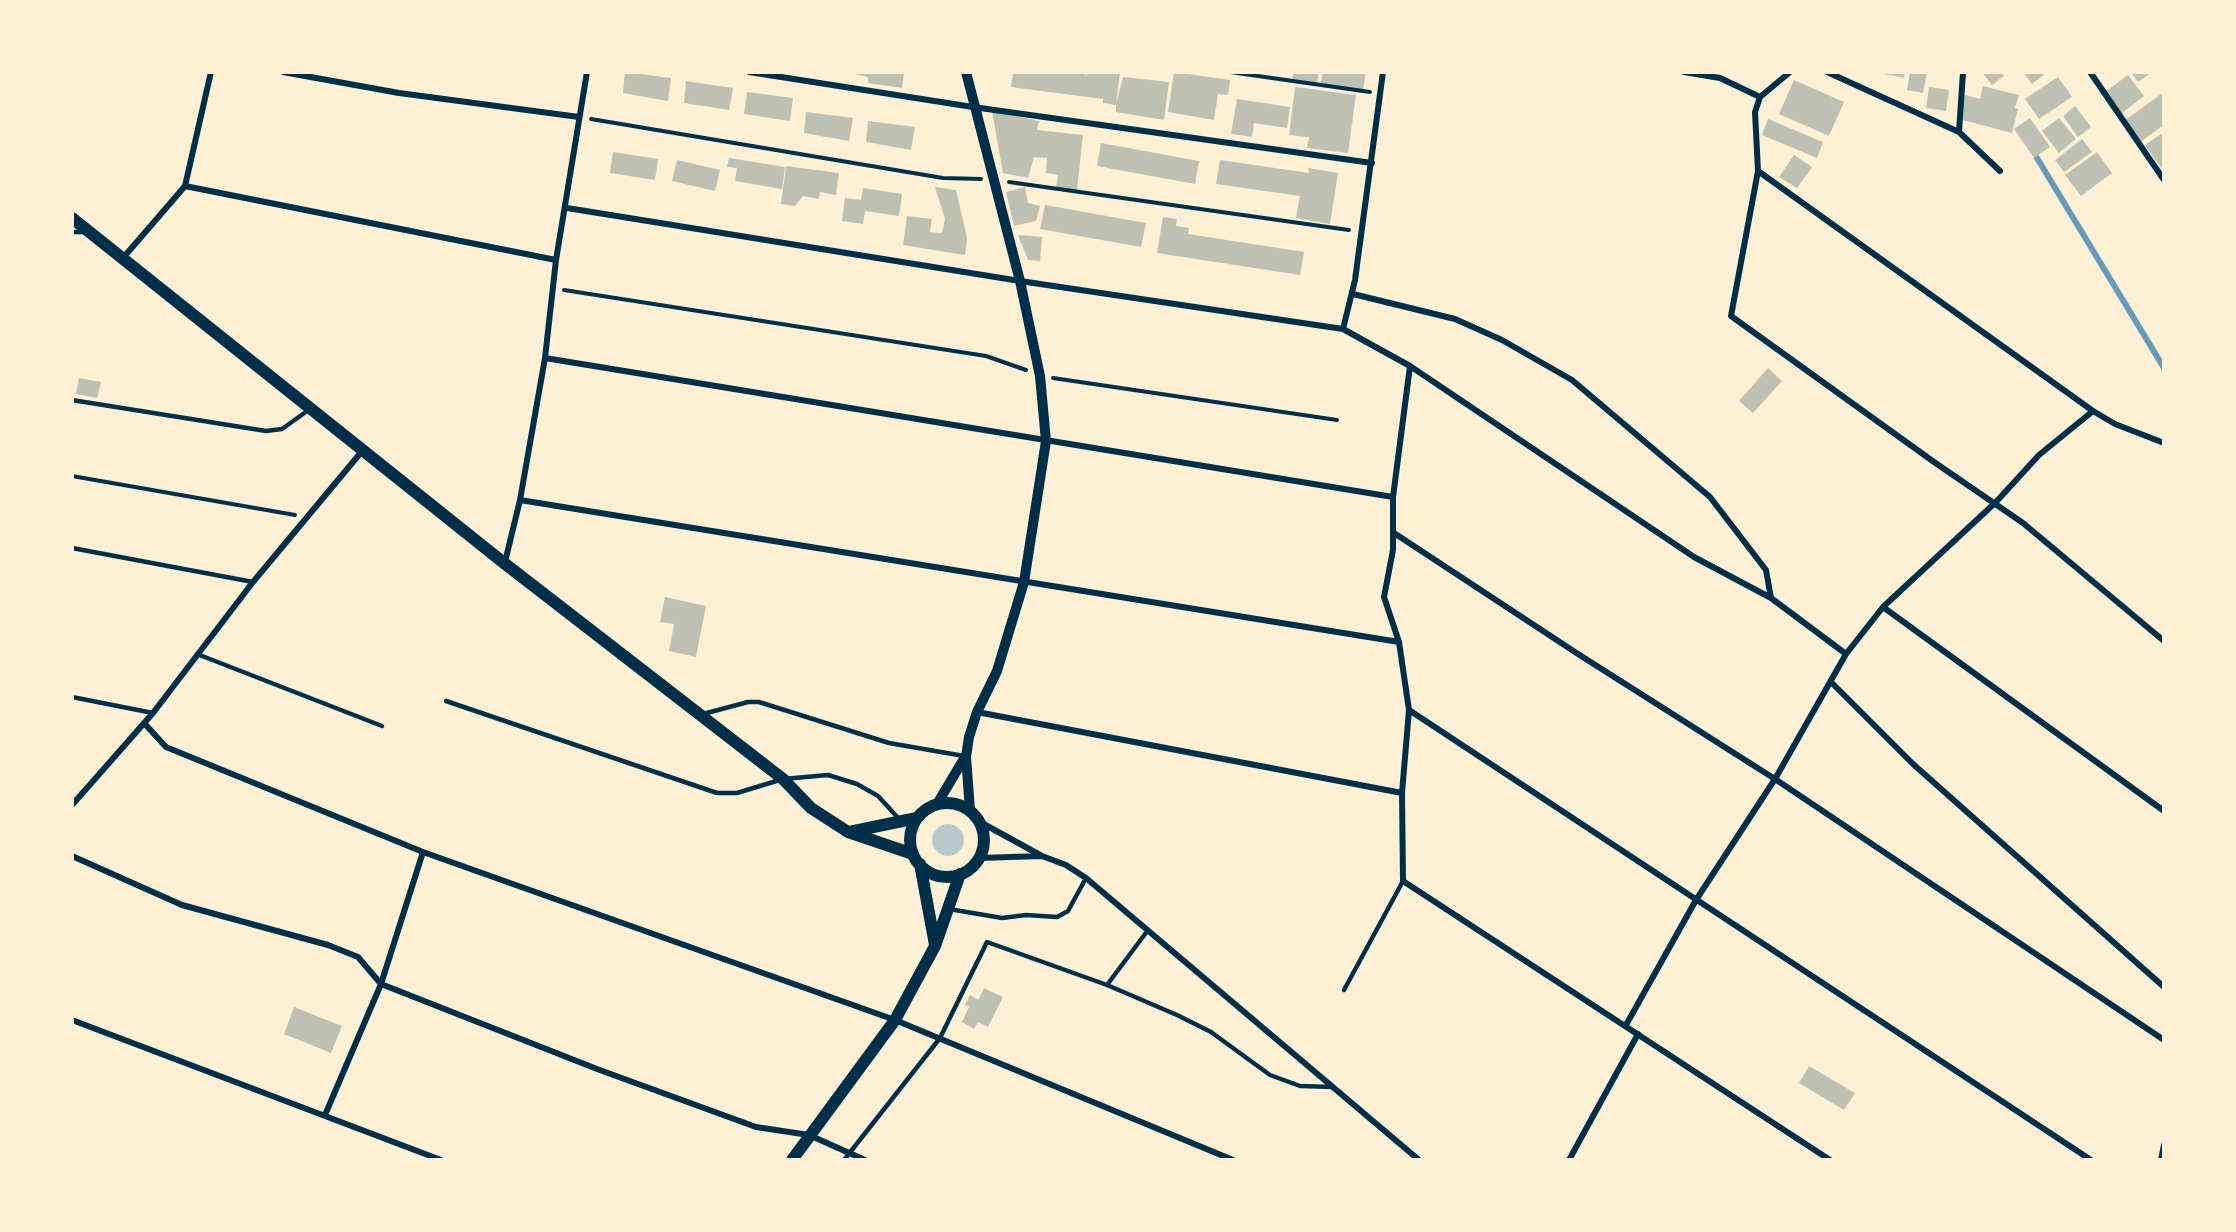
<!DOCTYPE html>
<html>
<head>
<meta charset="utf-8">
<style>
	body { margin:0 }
	#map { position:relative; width:2236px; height:1232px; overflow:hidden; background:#fdf0d5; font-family:Commissioner,sans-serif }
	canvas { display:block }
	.frame { position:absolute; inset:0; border:74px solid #fdf0d5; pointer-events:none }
</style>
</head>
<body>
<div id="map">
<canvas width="2236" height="1232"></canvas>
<div class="frame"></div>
</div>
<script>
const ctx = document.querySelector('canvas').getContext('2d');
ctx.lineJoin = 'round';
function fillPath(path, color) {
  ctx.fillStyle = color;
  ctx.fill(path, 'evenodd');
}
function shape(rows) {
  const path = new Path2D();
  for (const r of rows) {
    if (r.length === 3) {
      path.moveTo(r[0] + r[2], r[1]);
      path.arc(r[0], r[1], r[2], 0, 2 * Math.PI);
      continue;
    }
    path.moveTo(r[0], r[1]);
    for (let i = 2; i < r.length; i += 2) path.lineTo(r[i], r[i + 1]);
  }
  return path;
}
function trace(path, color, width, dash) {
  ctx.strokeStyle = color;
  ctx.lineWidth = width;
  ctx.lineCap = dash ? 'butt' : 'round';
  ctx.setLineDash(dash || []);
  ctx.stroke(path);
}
fillPath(shape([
	[948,840,16]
]), '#b9caca');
trace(shape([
	[2037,158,2164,368]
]), '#669bbc', 6);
fillPath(shape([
	[625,72,671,78,668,101,623,93],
	[846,72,904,72,902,88,868,83,868,77],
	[1013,72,1084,72,1086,76,1087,72,1120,72,1116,104,1123,77,1169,82,1164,120,1116,112,1116,105,1103,103,1103,99,1011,87],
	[1174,72,1230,80,1228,95,1218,94,1214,120,1168,112],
	[1293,72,1319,72,1317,83,1292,79],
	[1323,72,1366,72,1363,90,1321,83],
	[1874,72,1905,72,1904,78],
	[1910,72,1927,72,1923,93,1907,90],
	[1982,72,2001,72,2004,76,1992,85],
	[2023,72,2047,72,2032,84],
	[2131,72,2152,72,2138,82],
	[2128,75,2144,96,2122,113,2105,92],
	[2058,77,2072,97,2039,119,2025,99],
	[1794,80,1844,102,1829,136,1779,114],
	[686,81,733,88,729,110,684,103],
	[1983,86,2019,95,2015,108,2018,109,2012,133,1959,119,1965,95,1980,99],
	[1295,87,1356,95,1348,153,1307,148,1309,137,1289,135],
	[1929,87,1949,90,1946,111,1926,108],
	[747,92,793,98,790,121,744,114],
	[2164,92,2164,125,2140,142,2124,121],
	[1237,99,1290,107,1287,128,1254,123,1252,137,1231,134],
	[2075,106,2091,127,2078,137,2063,116],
	[992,111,1039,121,1037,130,1083,135,1077,190,1056,188,1058,175,1046,173,1047,158,1034,157,1028,178,1003,173],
	[806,112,853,118,849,141,804,133],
	[2030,118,2050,147,2034,158,2014,129],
	[2059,118,2076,139,2059,153,2042,131],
	[1768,119,1823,142,1817,158,1762,135],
	[868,121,915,127,911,150,866,142],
	[2164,132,2164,172,2145,145],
	[2082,139,2092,152,2064,172,2055,160],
	[1101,143,1199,161,1195,184,1097,166],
	[613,152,658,159,655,180,610,173],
	[2097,152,2112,173,2081,196,2065,175],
	[1794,155,1812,167,1797,188,1779,177],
	[729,158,785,167,782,189,735,181,737,168,727,167],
	[677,160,720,170,715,191,672,181],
	[1220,160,1309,173,1308,168,1338,173,1330,224,1296,218,1300,196,1216,184],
	[786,166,839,173,836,195,820,192,819,199,803,196,795,206,781,204],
	[935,187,956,190,967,238,965,255,903,245,907,216,932,219,930,232,942,233,945,219],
	[1025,187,1028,203,1040,206,1036,221,1014,226,1006,192],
	[863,188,902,194,899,216,865,211,863,224,842,221,845,198,861,200],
	[1045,205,1146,223,1141,247,1040,229],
	[1163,217,1177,219,1176,226,1189,228,1188,234,1304,252,1300,275,1157,253],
	[1018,235,1042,237,1040,261,1028,260],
	[1768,368,1782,381,1753,413,1739,401],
	[79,378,101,382,97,398,76,394],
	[665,597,706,606,696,657,669,651,674,624,660,622],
	[984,988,1003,997,988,1027,978,1022,974,1029,962,1022,969,1007,965,1005,970,995,978,1000],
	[294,1007,342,1026,331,1053,284,1034],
	[1809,1066,1855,1093,1844,1110,1799,1083]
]), '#bec0b2');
trace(shape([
	[1230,72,1370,92],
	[591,119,943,178,981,179],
	[1009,182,1349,230],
	[564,290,986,356,1026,370],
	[1053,378,1337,420],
	[72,476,295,515]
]), '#003049', 4);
trace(shape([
	[72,232,84,232],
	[72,400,266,431,282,429,310,409],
	[72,548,253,582],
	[197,654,382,726],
	[72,697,153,713],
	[446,701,717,793,737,793,783,779,828,775,857,784,878,796,900,820],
	[703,714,748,702,759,702,889,743,964,756],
	[949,909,1002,918,1026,915,1057,917,1068,911,1086,878],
	[1107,985,1148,930],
	[1344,990,1403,881],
	[844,1160,940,1038,987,942,1107,985,1177,1015,1211,1032,1270,1075,1300,1086,1333,1087]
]), '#003049', 4.5);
trace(shape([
	[283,72,399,93,579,117],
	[749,72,973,107,1372,163],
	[1684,72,1720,78,1760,97,1755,112,1758,171,1731,316,1934,462,2023,523,2164,641],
	[1827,72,1959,132,2000,171],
	[2090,72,2164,180],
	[1760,97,1790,72],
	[1959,132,1963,72],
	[1758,171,2093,411,2115,424,2164,443],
	[185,186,556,260],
	[567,208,1020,281,1343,329,1410,366,1694,557,1771,598,1846,654],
	[123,258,185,186,211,72],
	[1353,294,1455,319,1502,340,1572,380,1710,497,1766,570,1771,598],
	[1343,329,1355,280,1383,72],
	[545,358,1393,497],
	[1410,366,1393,497,1393,550,1384,597,1399,642,1409,710,1402,793,1403,881,1830,1160],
	[520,500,1399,642],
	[1394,533,1578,654,1775,779,2164,1040],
	[505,562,520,500,545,358,556,260,587,72],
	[1883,607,2164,811],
	[1832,683,1913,764,2164,987],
	[1409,710,2091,1160],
	[977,712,1402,793],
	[144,723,166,747,423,852,895,1020,1233,1160],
	[72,805,153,713,253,582,363,450],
	[980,822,1042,856,1066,865,1086,878,1419,1160],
	[72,856,182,905,328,945,358,957,381,984,597,1069,756,1127,809,1135,865,1160],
	[979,858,1042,856],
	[72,1020,441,1160],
	[1626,1025,1696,900,1775,779,1846,654,1883,607,1996,502,2039,455,2093,411],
	[325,1115,381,984,423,852],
	[1569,1160,1638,1034],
	[2161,1160,2164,1145]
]), '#003049', 6);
trace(shape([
	[966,72,1020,281,1040,376,1046,441,1024,582,997,671,977,712,969,737,966,757,970,810],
	[937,804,965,757]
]), '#003049', 10);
trace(shape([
	[72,218,504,563,783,779,811,808,848,832,913,854],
	[947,840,37],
	[849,832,917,818],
	[920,864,935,945],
	[792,1160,895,1020,935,946,960,874]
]), '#003049', 12);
</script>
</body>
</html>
